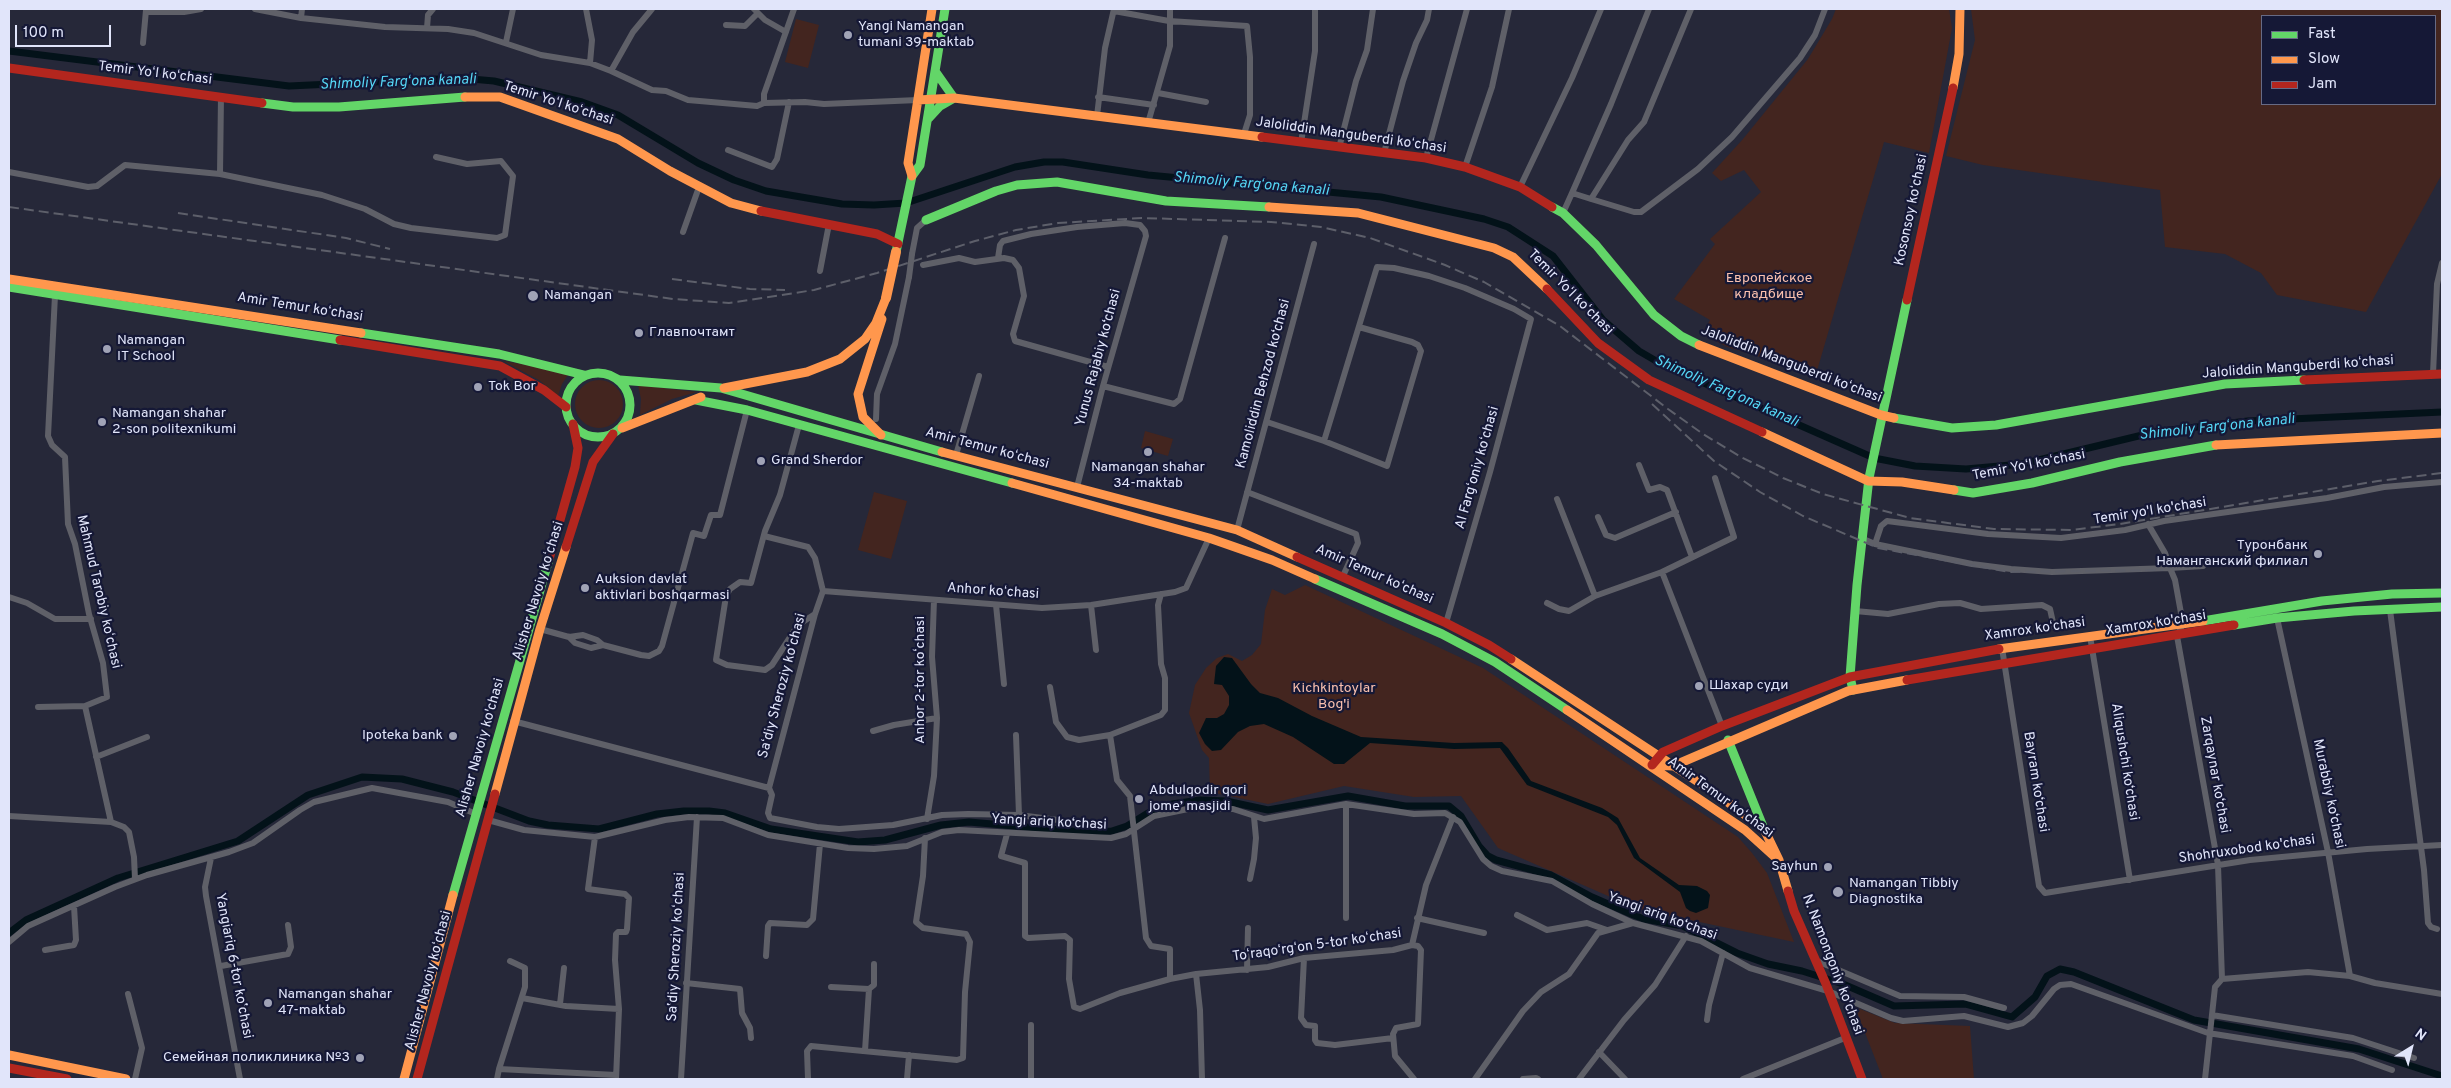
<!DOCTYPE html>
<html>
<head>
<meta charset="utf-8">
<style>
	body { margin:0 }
	#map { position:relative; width:2451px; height:1088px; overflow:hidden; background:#262839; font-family:Overpass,sans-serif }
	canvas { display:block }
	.frame { position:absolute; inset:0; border:10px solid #e1e5fa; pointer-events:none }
	.legend { position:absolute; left:2261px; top:15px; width:175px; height:90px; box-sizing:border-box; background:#151836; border:1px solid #676a84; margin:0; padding:6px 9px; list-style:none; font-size:15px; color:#e1e5fa }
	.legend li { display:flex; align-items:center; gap:10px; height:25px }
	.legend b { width:25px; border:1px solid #676a84 }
	.north { position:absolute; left:2386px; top:1023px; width:50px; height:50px; -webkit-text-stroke:4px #151836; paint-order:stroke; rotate:36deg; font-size:14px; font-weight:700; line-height:20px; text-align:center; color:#e1e5fa }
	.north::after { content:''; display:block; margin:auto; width:18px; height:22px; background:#e1e5fa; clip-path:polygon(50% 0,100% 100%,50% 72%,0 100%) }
	.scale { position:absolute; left:15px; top:25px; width:96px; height:22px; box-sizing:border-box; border:2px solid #e1e5fa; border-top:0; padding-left:6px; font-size:15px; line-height:18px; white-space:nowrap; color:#e1e5fa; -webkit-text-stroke:4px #151836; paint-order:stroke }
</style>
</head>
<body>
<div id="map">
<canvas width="2451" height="1088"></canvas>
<div class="frame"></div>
<ul class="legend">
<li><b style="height:6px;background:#63d668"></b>Fast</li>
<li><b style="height:6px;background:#ff974d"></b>Slow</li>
<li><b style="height:6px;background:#b3261e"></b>Jam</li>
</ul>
<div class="north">N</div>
<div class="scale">100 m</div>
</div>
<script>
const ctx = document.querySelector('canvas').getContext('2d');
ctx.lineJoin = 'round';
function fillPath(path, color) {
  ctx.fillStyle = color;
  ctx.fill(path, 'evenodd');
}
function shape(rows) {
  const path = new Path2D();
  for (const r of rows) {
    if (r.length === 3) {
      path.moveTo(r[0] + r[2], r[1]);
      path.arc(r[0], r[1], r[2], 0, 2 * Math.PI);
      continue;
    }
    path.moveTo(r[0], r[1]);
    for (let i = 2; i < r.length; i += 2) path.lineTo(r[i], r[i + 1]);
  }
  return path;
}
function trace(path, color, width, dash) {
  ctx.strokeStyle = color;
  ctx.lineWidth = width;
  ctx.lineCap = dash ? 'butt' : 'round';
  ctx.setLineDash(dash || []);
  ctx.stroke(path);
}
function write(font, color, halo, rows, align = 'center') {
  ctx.font = font + ' Overpass,sans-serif';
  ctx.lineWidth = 4.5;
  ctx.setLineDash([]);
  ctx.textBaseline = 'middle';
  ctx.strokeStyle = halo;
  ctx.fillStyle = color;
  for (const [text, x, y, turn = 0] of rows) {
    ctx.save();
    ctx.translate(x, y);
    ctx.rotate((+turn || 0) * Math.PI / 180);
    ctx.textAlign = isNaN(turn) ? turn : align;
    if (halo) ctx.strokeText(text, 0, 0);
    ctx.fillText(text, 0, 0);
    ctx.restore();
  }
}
fillPath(shape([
	[1836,9,1949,9,1952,28,1929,153,1884,142,1816,374,1727,347,1702,334,1710,320,1674,299,1715,244,1710,239,1761,192,1744,170,1721,181,1712,173,1743,139,1808,59,1832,19],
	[1971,9,2442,9,2442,174,2366,312,2277,295,2261,273,2225,254,2165,247,2160,190,1983,165,1946,156,1975,40],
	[2262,16,2435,16,2435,104,2262,104],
	[796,19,819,25,808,68,785,62],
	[503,361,570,372,562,384,558,396,539,380],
	[599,404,24],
	[638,385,697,392,672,399,640,415,641,399],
	[1145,431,1173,439,1168,456,1141,448],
	[874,492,907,501,891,559,858,550],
	[1305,585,1483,668,1738,837,1752,853,1767,873,1794,942,1638,909,1498,848,1461,796,1414,797,1344,786,1268,804,1210,792,1209,758,1202,750,1189,713,1195,685,1206,668,1217,658,1228,654,1242,661,1252,655,1261,644,1265,610,1272,589,1285,595],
	[1855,1007,1895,1023,1970,1026,1974,1079,1883,1079]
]), '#43251f');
fillPath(shape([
	[1224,657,1232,658,1251,684,1260,693,1278,698,1312,716,1361,737,1454,743,1502,742,1508,748,1531,781,1602,808,1618,818,1640,858,1679,885,1697,886,1707,891,1710,895,1708,908,1696,913,1690,911,1686,908,1680,892,1634,858,1617,825,1608,817,1527,785,1500,748,1454,749,1370,743,1344,764,1334,764,1293,737,1264,724,1250,726,1238,732,1221,750,1212,751,1205,744,1199,733,1206,718,1217,718,1224,714,1229,705,1229,696,1222,685,1214,684,1216,666]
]), '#031219');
trace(shape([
	[9,51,289,86,460,78,494,81,582,102,618,115,698,163,734,180,766,191,842,204,874,205,906,203,1015,167,1044,162,1063,162,1148,175,1381,197,1484,219,1508,227,1553,256,1603,320,1639,351,1663,365,1874,458,1915,466,1966,469,2022,464,2155,432,2248,421,2442,412],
	[9,933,26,920,118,878,238,841,308,795,362,777,402,779,453,792,529,821,548,825,599,829,657,814,684,811,709,811,725,813,771,829,858,842,885,840,941,825,969,822,1084,832,1112,831,1127,826,1148,813,1172,804,1200,800,1226,801,1268,810,1348,796,1405,806,1449,806,1461,816,1479,846,1488,856,1496,860,1551,875,1592,897,1631,914,1644,919,1683,926,1737,953,1768,964,1802,971,1843,984,1894,1006,1965,1004,2012,1017,2035,997,2047,976,2060,969,2074,972,2194,1020,2359,1049,2442,1076]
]), '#031219', 7);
trace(shape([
	[255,9,301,18,385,27,448,29,474,33,541,55,590,63,611,71,652,90,666,91,688,100,757,106,764,103,805,102,824,104,918,100],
	[586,9,592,40,590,63],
	[754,9,765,20,786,32],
	[1114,11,1169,21,1247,26,1250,57,1250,115,1244,134],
	[146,12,184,12,201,9],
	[301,18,302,9],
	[726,25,745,26,758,13],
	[427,28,428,15,433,9],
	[506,42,513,9],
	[143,43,146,10],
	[611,71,633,32,652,9],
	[1158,93,1206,102],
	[1098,97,1154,105],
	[764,103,764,94,794,9],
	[1097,116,1105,48,1114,9],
	[1148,123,1170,46,1170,9],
	[1301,143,1315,51,1315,9],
	[1339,148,1356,81,1367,50,1373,9],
	[728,150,772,167,777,159,789,102],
	[1384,153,1403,81,1416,43,1427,20,1429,9],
	[1426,158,1467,9],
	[1465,167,1492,87,1509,9],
	[9,172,88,187,97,186,125,165,220,174,322,195,365,209,394,224,411,228,497,238,505,235,513,176,501,161,467,164,436,157],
	[220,174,221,96],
	[1520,187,1572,78,1601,9],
	[1572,193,1611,104,1649,9],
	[1591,199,1634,212,1641,212,1698,169,1732,137,1800,58,1815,35,1825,9],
	[1563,213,1572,193,1591,199,1628,140,1644,122,1691,9],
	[683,232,699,187],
	[912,254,917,228,926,220],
	[998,258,1000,245,1003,241,1031,234,1077,227,1125,223,1140,225,1145,231,1146,236,1103,386,1077,487],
	[923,265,959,258,975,262,1004,258,1013,260,1019,268,1024,296,1013,334,1015,341,1108,367],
	[820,271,829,224],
	[55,295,48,436,52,445,65,457,68,524,75,544,89,614,103,663,107,697,85,706,111,822],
	[2433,374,2437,284,2442,263],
	[1103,386,1174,404,1180,399,1225,238],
	[876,419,877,394,895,344,909,277],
	[1267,422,1324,441,1377,267,1394,268,1429,276,1465,288,1514,309,1531,319,1490,472,1446,623],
	[799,425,780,495,765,531,751,583,740,582,730,589,726,596,716,660,727,665,765,670,772,665,798,625,815,614],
	[1324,441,1387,466,1421,351,1418,345,1412,342,1359,327],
	[956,455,979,376],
	[1639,465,1649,490,1660,487,1667,490,1692,557],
	[1715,478,1734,537,1662,572,1722,726],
	[1247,492,1356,534,1358,543,1343,576],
	[1557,499,1595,596,1662,572],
	[1598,517,1606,535,1615,538,1676,512],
	[2148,524,2165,553,2170,568,2203,566],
	[1237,530,1314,244],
	[764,536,808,547,815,558,823,591],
	[1861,538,1875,544,1972,564,2011,569,2052,572,2170,568,2175,580,2183,624,2177,636,2218,865,2222,979],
	[1875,544,1881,526,1887,521,1988,534,2061,538,2125,530,2164,521,2327,498,2384,487,2442,482],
	[823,591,1042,608,1091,605,1175,592,1186,588,1209,538],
	[1161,594,1158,605,1161,664,1165,678,1165,710,1161,715,1110,735,1117,780,1130,796,1146,938,1151,946,1170,949,1170,979,1196,974],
	[9,597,27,603,55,619,91,619],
	[1547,603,1559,609,1569,611,1595,596],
	[996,605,1004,684],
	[1091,605,1096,650],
	[2390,610,2424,870,2428,923,2431,927,2437,929],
	[1855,611,1888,614,1939,604,1960,603,1981,609,2042,605,2050,609,2054,627],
	[2277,618,2328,852,2350,976],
	[540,629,569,637,583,635,597,640,603,645,641,655,649,656,659,651,662,646,693,533,704,536,711,515,720,515,747,410],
	[2090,636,2130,880],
	[569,637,575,643,591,648,603,645],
	[2002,648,2039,886,2045,893,2250,860,2367,849,2442,845],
	[1050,687,1056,722,1067,737,1079,740,1110,735],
	[38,707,85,706],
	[513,721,769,788],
	[873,731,894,725,937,718],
	[1016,735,1019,815],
	[96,757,147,737],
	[769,788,772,795,768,813,770,818,817,827,839,829,893,825,942,815,968,814,1019,815,1058,820],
	[769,788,815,614,823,591],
	[1346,804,1346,918],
	[9,816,111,822,124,827,129,832,134,857,135,879],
	[927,819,934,776,937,718,932,657,934,600],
	[488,820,524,830,595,837,665,820,689,817,723,818,768,835,848,848,874,849,907,846,942,832,959,830,1111,838,1126,834,1154,816,1188,809,1233,809,1264,819,1346,804,1414,814,1445,813,1460,822,1483,859,1491,866,1502,871,1552,881,1592,904,1633,923,1701,941,1750,968,1828,991,1891,1018,1903,1021,1964,1016,2008,1027,2023,1023,2032,1016,2054,989,2060,985,2071,984,2208,1033,2353,1056,2392,1070],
	[1007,834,1001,856,1025,863,1025,936,1028,938,1065,936,1070,940,1069,979,1074,1007,1080,1009,1120,993,1170,979],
	[595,837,588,889,625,894,629,898,627,929,626,932,618,932,616,934,615,960,619,1009,616,1079],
	[211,858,205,887,206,896,240,1079],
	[1250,879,1254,859,1256,838,1254,817],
	[1517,915,1547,930,1587,923,1607,930],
	[1417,918,1484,933],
	[9,942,28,926,115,887,147,875,229,852,253,843,300,810,314,802,372,788,448,802,476,814],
	[1412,945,1418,946,1421,950,1418,1024,1396,1028,1393,1034,1395,1056,1414,1079],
	[45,950,74,945,76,940,74,906],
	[766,956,768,926,770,923,807,925,813,919,820,844],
	[1304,958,1301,1018,1306,1025,1315,1026,1315,1040,1317,1043,1335,1045,1393,1038],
	[510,961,525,968,525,987,499,1069,616,1075],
	[1817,961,1900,996,1964,997,2004,1008],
	[221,966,288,954,291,947,288,925],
	[1247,970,1248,928],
	[2222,979,2308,972,2350,976,2375,983,2442,994],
	[686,983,740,989,742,1013,750,1028,751,1038],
	[831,987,869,989],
	[128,994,142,1048,135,1079],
	[522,998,566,1006,619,1009],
	[560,1004,564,968],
	[2212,1015,2353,1038,2414,1058],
	[1707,1020,1709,1005,1723,953],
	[865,1051,869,989,874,985,874,964],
	[1599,1052,1625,1079],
	[497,1079,499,1069],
	[681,1079,697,817],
	[808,1079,807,1051,811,1046,957,1060,963,1058,965,992,970,942,966,934,923,928,916,922,923,876,925,838],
	[907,1079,909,1055],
	[1031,1079,1031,1025],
	[1202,1079,1200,1010,1196,974,1268,967,1304,958,1393,950,1412,945,1426,885,1453,817],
	[1475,1079,1523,1011,1541,992,1569,974,1598,933,1633,923],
	[1523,1079,1536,1078,1538,1079],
	[1579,1079,1624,1020,1655,985,1686,936],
	[1743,1079,1845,1038],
	[2205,1079,2215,987,2222,979]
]), '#5f6068', 6);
trace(shape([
	[262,103,293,107,339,107,465,97],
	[928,119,940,106,954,98,935,71],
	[1552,207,1563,213,1596,245,1654,315,1681,336,1699,345],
	[926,220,996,191,1017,185,1057,182,1166,201,1269,207],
	[896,252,912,176,920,165,945,9],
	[9,287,340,340],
	[361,333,499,354,584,375],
	[598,405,32],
	[620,380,721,388,942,452],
	[696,400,747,410,1012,483],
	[1894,418,1952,428,1996,425,2225,384,2304,380],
	[1954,490,1973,493,2032,483,2120,462,2216,445],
	[1315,579,1442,634,1495,662,1567,710],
	[2203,621,2322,601,2392,594,2442,593],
	[2234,625,2277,618,2354,611,2442,607],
	[1853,690,1850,677,1857,585,1869,478,1907,300],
	[1728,740,1764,829],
	[453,895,549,559]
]), '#63d668', 9);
trace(shape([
	[1953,88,1959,54,1960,9],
	[465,97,500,97,618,139,670,171,731,203,761,211],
	[918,100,954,98,1262,137],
	[912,176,908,163,932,9],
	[1269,207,1358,213,1494,248,1513,257,1547,289],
	[9,279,361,333],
	[1699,345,1881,415,1894,418],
	[724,388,807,372,840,359,865,339,876,323,886,298],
	[622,428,701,397],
	[1762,432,1868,481,1902,482,1954,490],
	[881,435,863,417,858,394,882,319],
	[2216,445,2442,433],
	[942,452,1237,530,1297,557],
	[1012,483,1209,538,1272,560,1315,579],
	[1999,649,2203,621],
	[1511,659,1718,795,1764,829,1779,860,1788,891],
	[1567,710,1745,830,1776,858],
	[1652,765,1673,766,1848,691,1907,680],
	[495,794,540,629,566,547],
	[9,1055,126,1079],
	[404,1079,453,895]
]), '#ff974d', 9);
trace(shape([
	[9,68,262,103],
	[1262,137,1426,158,1465,167,1520,187,1552,207],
	[761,211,877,234,898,244],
	[1547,289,1598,343,1649,380,1762,432],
	[1907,300,1953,88],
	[340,340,500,366,544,390,566,407],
	[2304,380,2442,374],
	[566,547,593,462,613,434],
	[1297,557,1446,623,1489,645,1511,659],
	[549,559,575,467,578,448,573,424],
	[1907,680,2234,625],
	[1652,765,1663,752,1722,726,1850,677,1999,649],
	[1788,891,1794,911,1826,984,1862,1079],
	[9,1068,67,1079],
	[417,1079,495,794]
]), '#b3261e', 9);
trace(shape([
	[9,207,673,299,729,303,814,290,877,273,975,241,1016,230,1058,223,1142,218,1271,222,1321,227,1370,238,1445,265,1484,282,1560,326,1668,409,1703,434,1741,457,1783,478,1823,494,1910,518,1994,529,2071,530,2120,524,2378,481,2442,473],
	[178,213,346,238,390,249],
	[672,279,750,289,785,290],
	[1652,404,1714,461,1760,492,1803,516,1878,548,2009,572,2163,570]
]), '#5d5f6a', 2, [10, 5]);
trace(shape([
	[909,277,912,254]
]), '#5f6068', 6);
trace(shape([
	[886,298,896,252]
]), '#ff974d', 10);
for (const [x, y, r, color] of [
	[848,35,5,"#a0a3b6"],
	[533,296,6,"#a0a3b6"],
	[639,333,5,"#a0a3b6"],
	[107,349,5,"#a0a3b6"],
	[478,387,5,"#a0a3b6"],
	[102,422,5,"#a0a3b6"],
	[1148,452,5,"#a0a3b6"],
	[761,461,5,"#a0a3b6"],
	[2318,554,5,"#a0a3b6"],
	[585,588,5,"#a0a3b6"],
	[1699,686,5,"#a0a3b6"],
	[453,736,5,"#a0a3b6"],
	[1139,799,5,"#a0a3b6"],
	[1828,867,5,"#a0a3b6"],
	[1838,892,6,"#a0a3b6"],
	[268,1003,5,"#a0a3b6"],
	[360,1058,5,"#a0a3b6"]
]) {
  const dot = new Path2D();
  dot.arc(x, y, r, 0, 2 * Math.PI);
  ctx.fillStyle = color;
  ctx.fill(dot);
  trace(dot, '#151836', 2);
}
write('14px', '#e1e5fa', '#151836', [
	["Yangi Namangan",858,27],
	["tumani 39-maktab",858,43],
	["Namangan",544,296],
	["Главпочтамт",649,333],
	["Namangan",117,341],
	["IT School",117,357],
	["Tok Bor",488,387],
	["Namangan shahar",112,414],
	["2-son politexnikumi",112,430],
	["Grand Sherdor",771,461],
	["Namangan shahar",1148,468,"center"],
	["34-maktab",1148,484,"center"],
	["Туронбанк",2308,546,"right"],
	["Наманганский филиал",2308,562,"right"],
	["Auksion davlat",595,580],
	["aktivlari boshqarmasi",595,596],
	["Шахар суди",1709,686],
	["Ipoteka bank",443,736,"right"],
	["Abdulqodir qori",1149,791],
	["jome’ masjidi",1149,807],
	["Sayhun",1818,867,"right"],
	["Namangan Tibbiy",1849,884],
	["Diagnostika",1849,900],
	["Namangan shahar",278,995],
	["47-maktab",278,1011],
	["Семейная поликлиника №3",350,1058,"right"]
], 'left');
write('14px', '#e1e5fa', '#151836', [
	["Temir Yoʻl koʻchasi",155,74,7],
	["Temir Yoʻl koʻchasi",558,104,18],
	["Jaloliddin Manguberdi koʻchasi",1351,136,8],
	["Kosonsoy koʻchasi",1912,210,-78],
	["Temir Yoʻl koʻchasi",1570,293,45],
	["Amir Temur koʻchasi",300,308,9],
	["Yunus Rajabiy ko‘chasi",1099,358,-75],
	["Jaloliddin Manguberdi koʻchasi",1791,365,21],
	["Jaloliddin Manguberdi koʻchasi",2298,368,-4],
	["Kamoliddin Behzod ko‘chasi",1264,384,-75],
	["Amir Temur koʻchasi",987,449,15],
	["Temir Yoʻl koʻchasi",2029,466,-11],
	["Al Fargʻoniy koʻchasi",1478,468,-74],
	["Temir yo'l ko'chasi",2150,512,-9],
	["Amir Temur koʻchasi",1374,575,24],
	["Alisher Navoiy koʻchasi",539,591,-73],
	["Mahmud Tarobiy koʻchasi",98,592,77],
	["Anhor koʻchasi",993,592,4],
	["Xamrox ko'chasi",2156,624,-9],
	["Xamrox koʻchasi",2035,630,-8],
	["Anhor 2-tor koʻchasi",921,680,-90],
	["Saʻdiy Sheroziy koʻchasi",783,686,-75],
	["Alisher Navoiy ko'chasi",481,748,-74],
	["Aliqushchi ko‘chasi",2124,762,81],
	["Zarqaynar ko‘chasi",2214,775,80],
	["Bayram ko‘chasi",2035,782,81],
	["Murabbiy ko‘chasi",2328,794,78],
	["Amir Temur koʻchasi",1720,798,36],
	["Yangi ariq ko‘chasi",1049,823,3],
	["Shohruxobod ko'chasi",2247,850,-8],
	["Yangi ariq ko‘chasi",1662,917,20],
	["Toʻraqoʻrgʻon 5-tor koʻchasi",1317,946,-8],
	["Saʼdiy Sheroziy koʻchasi",677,947,-87],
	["N. Namongoniy ko'chasi",1832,965,69],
	["Yangiаriq 6-tor koʼchasi",233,966,79],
	["Alisher Navoiy koʻchasi",429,981,-75]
]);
write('14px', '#fac0ae', '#151836', [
	["Европейское",1769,279],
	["кладбище",1769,295],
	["Kichkintoylar",1334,689],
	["Bog'i",1334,705]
]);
write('italic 15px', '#55d6f5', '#151836', [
	["Shimoliy Fargʻona kanali",398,83,-2],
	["Shimoliy Fargʻona kanali",1251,185,5],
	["Shimoliy Fargʻona kanali",1726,392,24],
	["Shimoliy Fargʻona kanali",2217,428,-6]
]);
</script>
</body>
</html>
